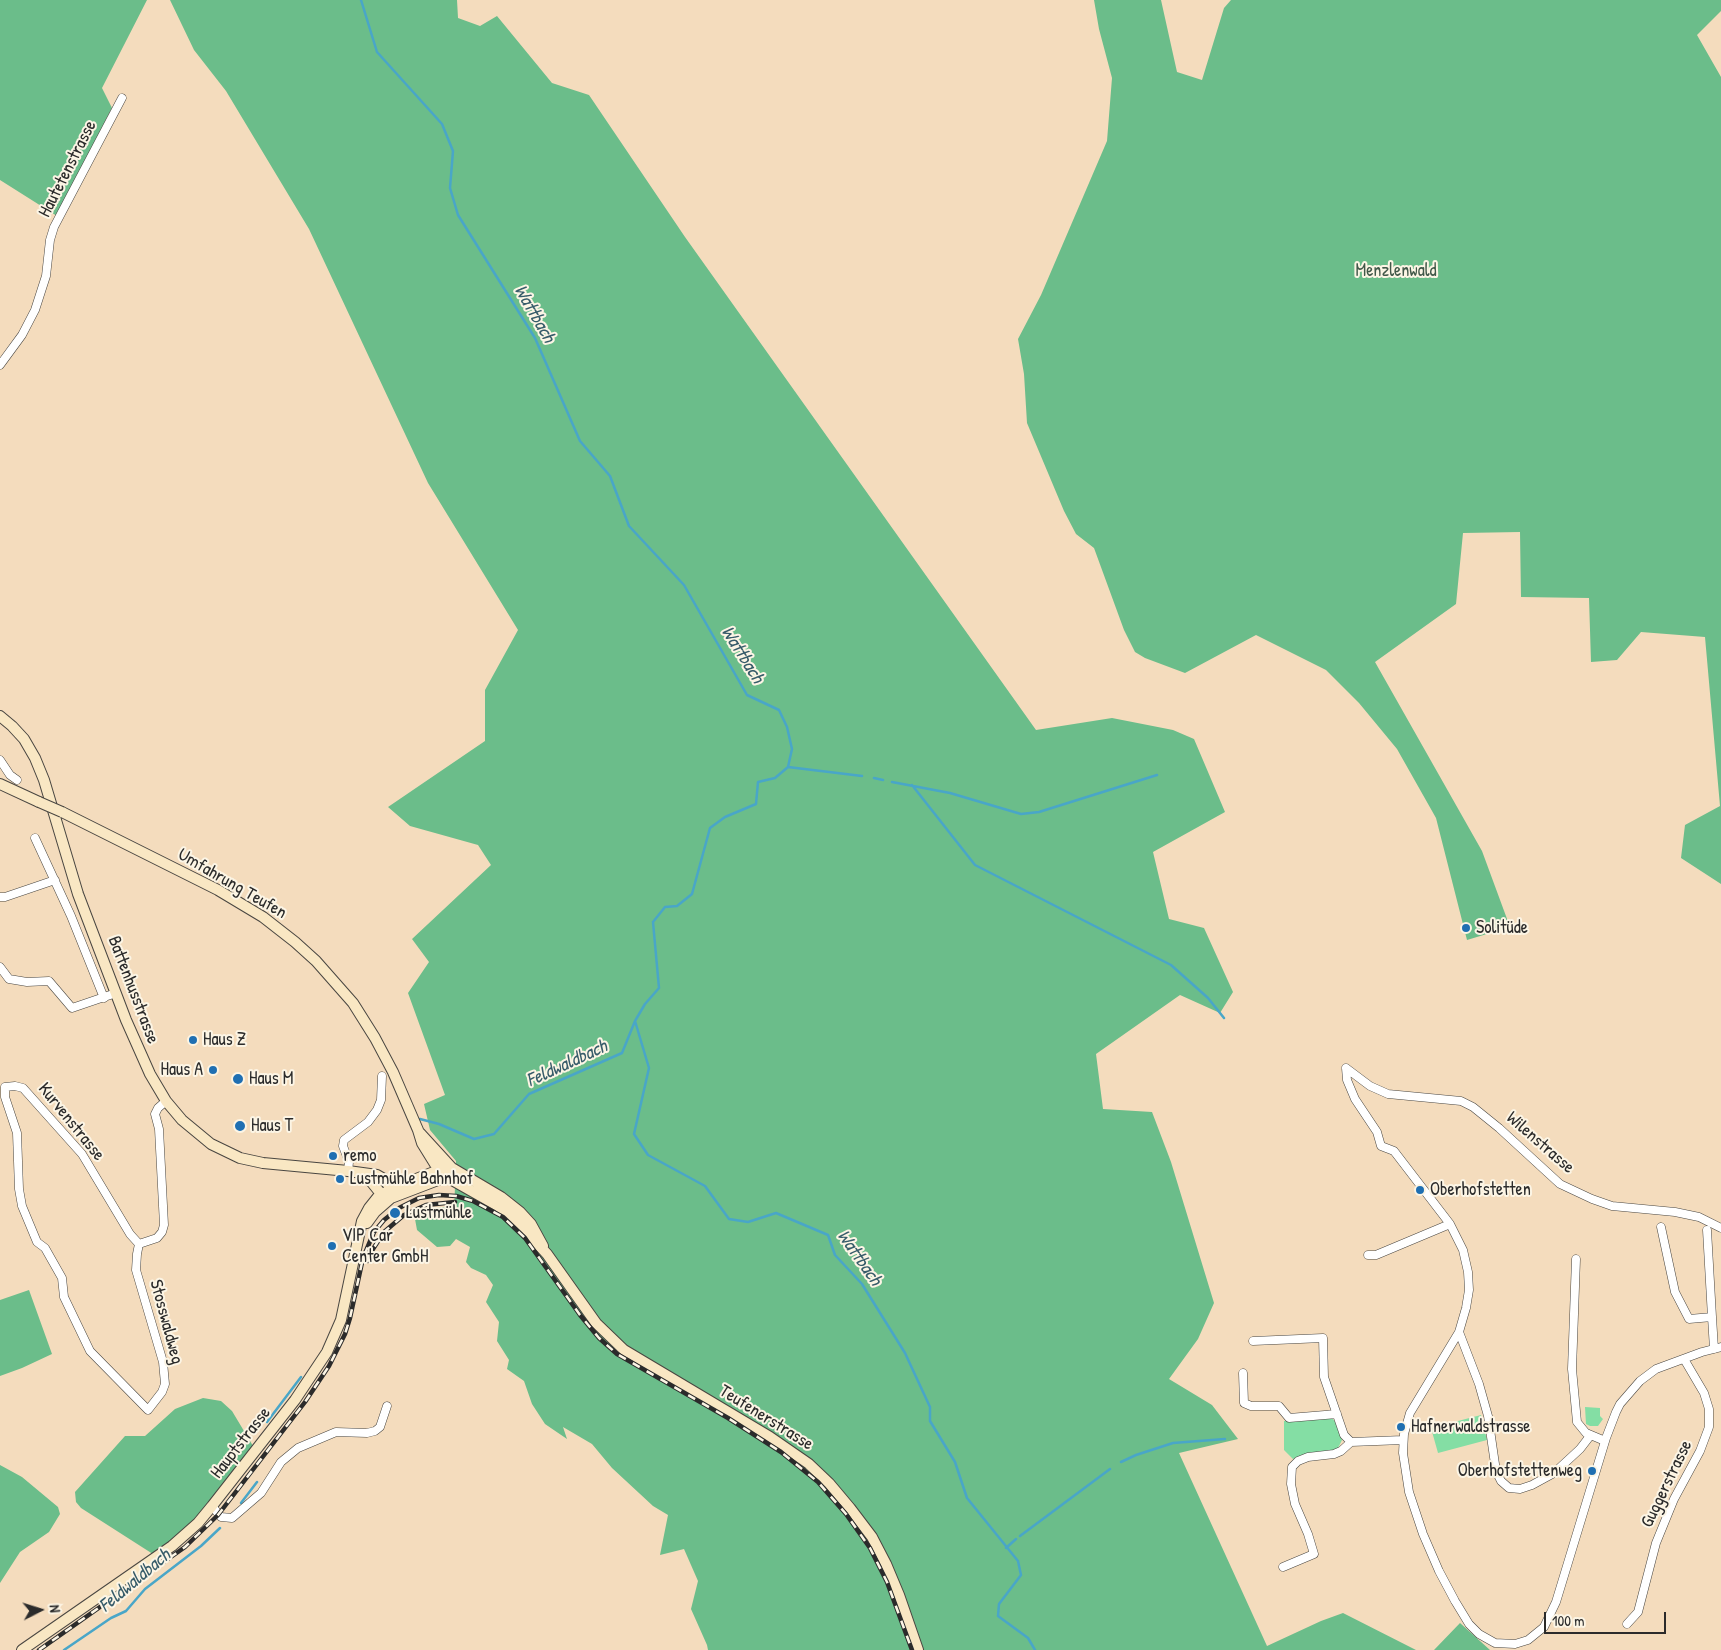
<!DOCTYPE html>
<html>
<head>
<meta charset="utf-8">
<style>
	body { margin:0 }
	#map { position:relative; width:1721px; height:1650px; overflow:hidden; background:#f4dcbd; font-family:"Patrick Hand",sans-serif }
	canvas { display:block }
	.north { position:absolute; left:15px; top:1585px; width:50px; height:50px; -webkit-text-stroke:4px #fcf5e5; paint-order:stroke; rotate:85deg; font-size:14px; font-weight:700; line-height:20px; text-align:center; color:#2b2b2b }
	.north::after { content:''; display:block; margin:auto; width:18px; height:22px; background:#2b2b2b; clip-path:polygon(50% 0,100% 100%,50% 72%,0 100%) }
	.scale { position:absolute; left:1544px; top:1612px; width:122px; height:22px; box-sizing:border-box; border:2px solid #2b2b2b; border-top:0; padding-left:6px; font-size:15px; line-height:18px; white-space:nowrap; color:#2b2b2b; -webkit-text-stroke:4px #fcf5e5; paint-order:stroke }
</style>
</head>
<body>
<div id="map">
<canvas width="1721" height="1650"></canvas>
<div class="north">N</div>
<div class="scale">100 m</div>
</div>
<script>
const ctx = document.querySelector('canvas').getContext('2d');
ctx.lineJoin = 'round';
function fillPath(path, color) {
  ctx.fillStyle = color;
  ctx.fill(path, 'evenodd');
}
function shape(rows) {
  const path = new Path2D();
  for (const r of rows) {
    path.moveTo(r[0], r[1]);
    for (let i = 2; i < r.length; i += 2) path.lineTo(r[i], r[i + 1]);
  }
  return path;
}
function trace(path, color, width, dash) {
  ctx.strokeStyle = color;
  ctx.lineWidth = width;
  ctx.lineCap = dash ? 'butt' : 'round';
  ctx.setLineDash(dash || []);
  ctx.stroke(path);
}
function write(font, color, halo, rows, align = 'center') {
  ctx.font = font + ' "Patrick Hand",sans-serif';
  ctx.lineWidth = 4;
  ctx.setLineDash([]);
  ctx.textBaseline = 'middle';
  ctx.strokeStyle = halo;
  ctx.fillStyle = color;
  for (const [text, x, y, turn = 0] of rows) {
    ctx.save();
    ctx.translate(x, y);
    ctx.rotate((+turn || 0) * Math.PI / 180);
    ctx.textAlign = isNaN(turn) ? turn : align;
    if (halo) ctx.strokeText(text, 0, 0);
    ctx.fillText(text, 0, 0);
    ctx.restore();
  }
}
fillPath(shape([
	[1585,1407,1600,1408,1600,1416,1603,1419,1598,1426,1590,1426,1586,1424],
	[1481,1415,1487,1440,1438,1453,1431,1428],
	[1332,1418,1337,1424,1342,1440,1337,1450,1308,1453,1293,1459,1284,1450,1284,1421]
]), '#84dea4');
fillPath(shape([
	[0,0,147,0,102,88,112,108,57,216,0,180],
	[170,0,457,0,458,18,480,26,497,16,552,83,589,95,685,237,1036,730,1112,718,1173,730,1194,739,1225,812,1153,852,1169,919,1204,928,1233,992,1220,1013,1180,995,1096,1054,1103,1109,1152,1112,1171,1162,1214,1303,1198,1339,1169,1379,1212,1405,1238,1439,1179,1453,1267,1646,1321,1621,1343,1613,1416,1650,708,1650,707,1645,691,1609,698,1581,684,1549,660,1555,668,1515,653,1506,612,1468,592,1444,563,1427,567,1439,545,1424,532,1404,524,1381,507,1369,509,1360,497,1341,499,1322,486,1302,493,1285,486,1275,471,1268,466,1262,470,1247,456,1239,450,1246,437,1247,417,1230,415,1219,430,1209,443,1207,454,1212,456,1161,430,1130,424,1104,445,1095,408,993,429,962,412,939,491,865,478,845,410,826,388,807,485,741,485,690,518,630,428,483,309,229,226,91,194,50],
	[1094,0,1161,0,1177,72,1202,80,1224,8,1231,0,1721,0,1721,11,1697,35,1721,77,1721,884,1681,858,1685,825,1720,806,1705,637,1641,632,1617,660,1591,662,1589,598,1521,597,1520,532,1463,533,1456,604,1375,662,1482,851,1510,927,1467,940,1436,818,1397,749,1359,703,1326,670,1256,635,1185,673,1145,658,1135,652,1124,630,1094,548,1076,534,1064,511,1027,423,1024,374,1018,339,1041,295,1107,141,1112,78,1099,29],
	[29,1290,52,1354,22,1368,0,1376,0,1300],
	[203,1398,221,1401,232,1411,256,1451,212,1506,156,1556,81,1508,76,1502,75,1492,125,1436,145,1436,175,1409],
	[0,1465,22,1477,58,1507,60,1514,49,1532,20,1552,0,1583],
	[1460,1623,1490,1650,1434,1650]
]), '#6bbd8a');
trace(shape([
	[361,0,377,52,442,124,453,151,450,188,458,215,535,338,580,441,610,476,629,526,684,585,747,695,779,710,787,727,792,749,788,767,775,778,758,782,756,804,725,817,710,828,692,894,677,906,665,907,653,922,659,988,645,1004,635,1021,649,1068,634,1134,648,1155,705,1186,729,1219,748,1222,776,1213,828,1235,835,1255,862,1284,905,1353,930,1407,930,1421,955,1462,967,1498,1018,1561,1021,1575,999,1604,998,1616,1028,1638,1035,1650],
	[788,767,862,776],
	[874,778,883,780],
	[892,782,950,793,1021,814,1039,812,1157,775],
	[912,785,975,865,1171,965,1208,998,1224,1018],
	[420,1119,439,1124,474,1139,494,1134,529,1094,622,1053,635,1021],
	[267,1422,301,1377],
	[1121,1462,1136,1455,1173,1443,1225,1439],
	[241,1503,257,1482],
	[1020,1536,1110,1469],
	[1006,1548,1016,1539],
	[64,1650,111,1618,126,1611,145,1589,201,1546,220,1528]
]), '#49a6c8', 2.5);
const street = shape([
	[0,365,22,335,35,310,46,276,50,240,54,227,122,98],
	[0,760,10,775,17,780],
	[35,838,71,916,104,998],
	[0,897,5,897,55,880],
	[0,967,9,979,27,982,49,981,72,1008,116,993],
	[1346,1068,1347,1080,1355,1099,1377,1132,1381,1146,1394,1151,1450,1224,1463,1250,1468,1272,1469,1290,1466,1308,1459,1332,1410,1413,1404,1434,1403,1453,1409,1492,1423,1534,1439,1571,1455,1601,1469,1624,1479,1634,1495,1643,1515,1644,1528,1640,1544,1627,1556,1602,1606,1438,1616,1412,1620,1404,1640,1381,1656,1369,1702,1352,1721,1347],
	[1346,1068,1370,1086,1388,1094,1461,1101,1473,1107,1499,1128,1560,1184,1592,1199,1612,1206,1675,1212,1699,1217,1721,1228],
	[5,1087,5,1097,17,1133,19,1189,22,1206,37,1242,45,1248,62,1278,64,1297,90,1351,148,1410,162,1392,165,1384,163,1362,136,1270,137,1254,139,1244],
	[5,1087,15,1086,23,1088,82,1154,130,1234,139,1244],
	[348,1171,349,1162,343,1146,344,1140,368,1122,377,1110,381,1100,382,1076],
	[1661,1227,1675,1292,1689,1319,1712,1317,1714,1349],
	[1707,1230,1712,1317],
	[139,1244,157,1238,162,1232,164,1225,159,1129,155,1114,158,1108,166,1101],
	[1368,1255,1376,1255,1450,1224],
	[1576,1259,1572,1369,1577,1422,1586,1433,1605,1441],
	[1459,1332,1479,1384,1488,1416,1496,1471,1501,1481,1509,1488,1520,1489,1532,1485,1554,1473,1580,1449,1590,1436],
	[1253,1341,1323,1338,1324,1377,1344,1435,1351,1442],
	[1243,1373,1244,1403,1251,1406,1279,1406,1289,1418,1337,1414],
	[212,1506,221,1517,232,1518,261,1493,281,1462,298,1448,336,1432,367,1433,375,1431,380,1427,387,1406],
	[1283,1567,1314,1554,1308,1534,1295,1504,1291,1484,1292,1467,1298,1461,1308,1457,1334,1454,1341,1451,1351,1442,1403,1440],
	[1627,1624,1638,1612,1656,1543,1674,1499,1700,1451,1709,1427,1709,1409,1704,1393,1684,1359]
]);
const secondary = shape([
	[0,716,12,726,24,739,35,758,44,780,78,894,126,1020,150,1074,166,1101,182,1120,211,1144,240,1158,263,1163,348,1171,377,1175,384,1179,391,1189],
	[0,784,39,802],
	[62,812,218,890,263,917,295,942,316,961,353,1003,375,1038,393,1072,418,1130,422,1143,435,1164,452,1180,498,1206,514,1218,547,1254,596,1323,624,1350,770,1437,809,1464,829,1483,850,1508,872,1537,886,1564,899,1595,918,1650],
	[420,1133,452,1168,501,1197,520,1212,531,1224,543,1246],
	[365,1174,382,1195,387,1196],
	[367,1223,375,1212,391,1198,438,1180,447,1175],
	[22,1650,172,1546,198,1523,212,1506,295,1400,327,1352,341,1320,362,1221,369,1208,377,1198,391,1189,449,1166]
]);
trace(street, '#494641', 9);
trace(secondary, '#494641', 12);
trace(street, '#fff', 8);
trace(secondary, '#f9e7c3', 10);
const rail = shape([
	[368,1261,373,1249,384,1232,404,1215,426,1205,455,1202],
	[39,1650,185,1547,218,1515,305,1402,329,1366,345,1334,350,1318,363,1258,374,1232,384,1220,399,1208,419,1198,439,1195,456,1196,473,1201,503,1217,525,1238,580,1315,599,1338,617,1354,728,1418,781,1452,818,1482,846,1514,870,1548,887,1582,912,1650]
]);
trace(rail, '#2b2b2b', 4.5);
trace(rail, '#fcf5e5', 2.5, [8]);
const secondaryBridge = shape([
	[39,802,62,812]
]);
trace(secondaryBridge, '#494641', 12, []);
trace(secondaryBridge, '#f9e7c3', 10);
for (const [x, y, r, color] of [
	[1466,928,5,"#1f6fb2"],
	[193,1040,5,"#1f6fb2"],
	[213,1070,5,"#1f6fb2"],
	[238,1079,6,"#1f6fb2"],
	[240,1126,6,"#1f6fb2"],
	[333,1156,5,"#1f6fb2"],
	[340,1179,5,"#1f6fb2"],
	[1420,1190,5,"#1f6fb2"],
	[395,1213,6,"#1f6fb2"],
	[332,1246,5,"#1f6fb2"],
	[1401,1427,5,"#1f6fb2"],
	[1592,1471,5,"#1f6fb2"]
]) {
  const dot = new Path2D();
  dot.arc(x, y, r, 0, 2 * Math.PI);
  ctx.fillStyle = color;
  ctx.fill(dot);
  trace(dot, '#fcf5e5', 2);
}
write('18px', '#2b2b2b', '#fcf5e5', [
	["Hautetenstrasse",68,169,-63],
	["Umfahrung Teufen",232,884,30],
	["Battenhusstrasse",133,990,69],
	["Kurvenstrasse",71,1122,51],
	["Wilenstrasse",1540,1143,41],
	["Stosswaldweg",166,1322,75],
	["Teufenerstrasse",766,1418,32],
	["Hauptstrasse",241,1443,-52],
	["Guggerstrasse",1667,1484,-64]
]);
write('18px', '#415849', '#fcf5e5', [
	["Menzlenwald",1396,271]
]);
write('18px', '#2b2b2b', '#fcf5e5', [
	["Solitüde",1476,928],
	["Haus Z",203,1040],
	["Haus A",203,1070,"right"],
	["Haus M",249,1079],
	["Haus T",251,1126],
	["remo",343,1156],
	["Lustmühle Bahnhof",350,1179],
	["Oberhofstetten",1430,1190],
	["Lustmühle",406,1213],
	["VIP Car",342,1236],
	["Center GmbH",342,1257],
	["Hafnerwaldstrasse",1411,1427],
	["Oberhofstettenweg",1582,1471,"right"]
], 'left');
write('italic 19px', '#375c6a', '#fcf5e5', [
	["Wattbach",534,314,60],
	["Wattbach",742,655,58],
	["Feldwaldbach",567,1064,-25],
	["Wattbach",859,1258,55],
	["Feldwaldbach",135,1581,-40]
]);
</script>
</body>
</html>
